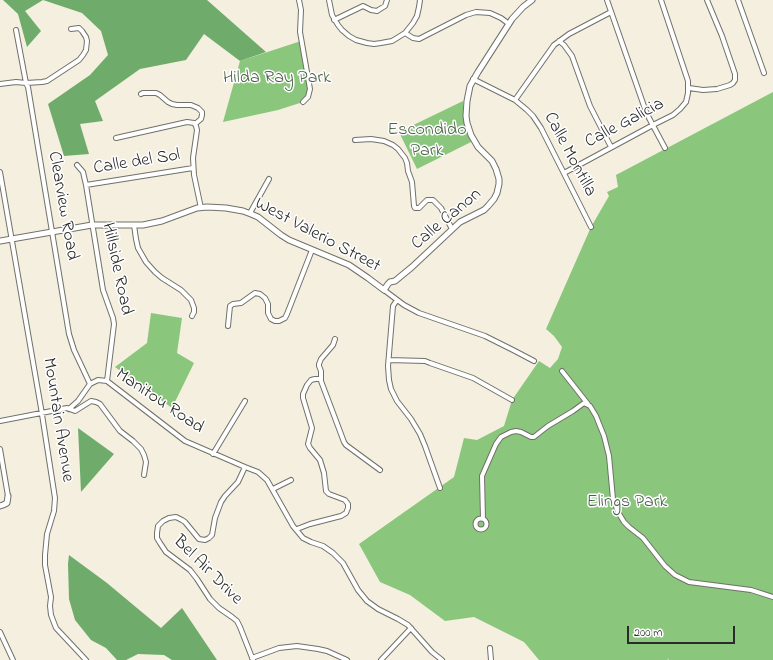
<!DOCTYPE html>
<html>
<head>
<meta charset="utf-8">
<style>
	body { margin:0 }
	#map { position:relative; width:773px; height:660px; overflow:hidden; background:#f4efde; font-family:"Indie Flower",sans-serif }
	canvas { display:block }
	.scale { position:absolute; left:627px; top:626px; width:108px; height:18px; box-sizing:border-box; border:2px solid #2b2b2b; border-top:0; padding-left:5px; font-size:12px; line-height:14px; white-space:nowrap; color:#2b2b2b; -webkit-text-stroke:3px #fff; paint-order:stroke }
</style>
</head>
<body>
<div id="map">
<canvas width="773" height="660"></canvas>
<div class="scale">200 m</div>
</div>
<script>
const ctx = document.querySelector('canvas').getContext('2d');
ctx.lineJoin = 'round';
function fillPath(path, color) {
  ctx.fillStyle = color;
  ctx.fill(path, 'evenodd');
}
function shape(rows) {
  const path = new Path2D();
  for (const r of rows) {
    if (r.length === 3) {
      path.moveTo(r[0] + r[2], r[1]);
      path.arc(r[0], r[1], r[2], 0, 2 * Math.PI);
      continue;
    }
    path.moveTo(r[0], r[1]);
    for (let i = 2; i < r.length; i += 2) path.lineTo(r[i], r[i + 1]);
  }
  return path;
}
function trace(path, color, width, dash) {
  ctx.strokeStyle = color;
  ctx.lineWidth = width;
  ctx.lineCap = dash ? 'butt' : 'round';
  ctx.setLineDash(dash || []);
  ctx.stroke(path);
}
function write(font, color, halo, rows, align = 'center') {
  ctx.font = font + ' "Indie Flower",sans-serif';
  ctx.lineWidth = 3;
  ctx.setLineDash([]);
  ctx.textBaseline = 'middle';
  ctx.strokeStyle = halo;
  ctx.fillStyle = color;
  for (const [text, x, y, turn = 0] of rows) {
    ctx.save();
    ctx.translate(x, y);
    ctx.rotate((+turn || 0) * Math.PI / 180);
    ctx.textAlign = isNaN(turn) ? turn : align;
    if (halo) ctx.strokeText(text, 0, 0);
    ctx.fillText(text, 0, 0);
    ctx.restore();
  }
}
fillPath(shape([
	[301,41,309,94,303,102,278,110,223,122,240,61],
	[773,92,773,660,669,660,667,658,668,660,539,660,524,642,474,617,445,621,410,595,380,582,359,544,454,477,464,438,477,440,504,426,512,400,539,361,550,368,558,359,562,347,554,336,546,329,591,227,609,196,607,192,618,187,616,175],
	[463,101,464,121,467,134,471,142,417,169,399,132],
	[151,313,182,318,177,353,194,363,172,408,115,367,147,343]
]), '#8ac77d');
fillPath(shape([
	[3,0,43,0,25,11,41,31,27,47,18,14],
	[43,0,207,0,266,52,240,61,204,34,186,60,140,69,95,101,103,121,80,124,89,154,64,156,48,104,90,75,108,55,101,31,82,13],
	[78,428,114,454,81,492],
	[69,555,107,583,161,628,182,608,217,660,172,660,164,655,138,654,126,660,117,660,106,648,91,640,75,620,69,599,68,564]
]), '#6fac6c');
const minor = shape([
	[299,0,301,10,300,32,310,89,308,97,303,102],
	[329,0,332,15,338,25,342,30,349,36,356,40,367,43,374,44,381,43,392,41,397,38,405,33,413,23,417,16,419,7,420,0],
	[607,0,645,109,649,118,665,148],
	[738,0,764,73],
	[334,20,363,6,371,10,377,11,380,9,385,6,387,0],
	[16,30,26,83,28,87,69,334,74,350,90,384],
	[405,33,413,38,419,39,466,15,476,12,490,13,501,18,509,24],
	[559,41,564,45,572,56,590,106,611,147],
	[473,79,515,100,527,110,533,116,541,128,591,227],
	[0,84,16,82,26,83,42,82,47,81,79,60,83,55,86,50,87,41,86,37,82,31,79,28,71,29],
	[689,88,703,90,717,89,730,85,733,83,735,80,735,74,722,36,707,0],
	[141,94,143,93,156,93,160,95,168,102,172,104,177,105,191,105,198,108,202,112,202,115,201,119,195,124],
	[515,100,554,45,569,34,611,12],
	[116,138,187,122,194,123,196,126,197,130,193,158,194,175,201,208],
	[355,140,371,139,384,141,393,145,398,149,405,158,407,163,408,171,412,182,414,206,415,208,419,208,427,200,433,200,441,208,452,229],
	[77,165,83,172,86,185,103,290,113,318,114,324,107,381],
	[0,172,41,408,55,498,54,511,47,534,45,555,45,565,51,597,50,606,51,615,56,628,86,660],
	[564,173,653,125,673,115,680,109,686,102,688,93,688,81,661,0],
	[86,185,193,168],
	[250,213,269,179],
	[134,225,136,239,138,248,146,262,155,272,162,278,181,290,191,300,194,308,194,312,192,316],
	[384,290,404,305,419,313,485,336,513,350,534,361],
	[397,300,393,306,388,366,389,380,391,389,397,401,411,419,420,434,425,446,440,488],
	[228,326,230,306,233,304,241,303,255,293,260,294,265,298,268,304,268,313,271,319,275,321,279,321,285,318,287,314,312,250],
	[335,339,333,345,321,359,319,364,319,366,321,371,321,381,344,442,346,445,380,470],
	[389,360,425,361,430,363,473,378,512,400],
	[562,371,588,404],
	[69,409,78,401,90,384,98,380,107,381,185,441,245,467,258,472,267,480,293,526,303,538,311,542,323,546,333,553,343,563,358,590,367,601,378,609,398,619,408,625,432,652,442,660],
	[0,421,67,408,75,411,91,401,96,402,100,404,120,431,133,441,141,449,144,455,146,462,144,475],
	[0,449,8,496],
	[213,454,245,401],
	[245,467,238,482,225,496,221,502,215,518,212,535,209,538,205,540,199,539,185,522,182,520,176,517,169,518,163,521,158,526,157,533,157,538,160,543,166,552,190,570,197,579,210,599,219,608,232,617,237,621,240,627,253,660],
	[273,489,291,480],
	[481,524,5.5],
	[483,519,482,476,496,444,501,437,511,432,516,431,521,432,531,437,534,437,548,426,573,411,584,403,590,406,596,416,604,436,609,456,613,499,618,512,624,522,629,527,643,538,665,566,675,575,689,582,751,590,773,597],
	[297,529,310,524,341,516,346,513,348,508,348,504,345,500,329,494,326,491,324,473,320,460,310,448,308,444,312,428,303,398,303,394,307,385,311,380,315,379,321,379],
	[0,632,13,660],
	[490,648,491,660],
	[252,658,279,648,297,646,318,649,327,651,347,660],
	[381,660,411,628]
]);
const tertiary = shape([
	[0,241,92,225,143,225,162,221,197,208,207,207,226,208,243,211,251,214,258,217,281,235,289,240,349,265,368,278,384,290,388,284,390,282,395,281,412,267,460,222,484,210,488,206,494,199,497,193,499,184,499,179,496,169,492,161,478,147,471,135,467,123,466,116,467,101,470,86,478,72,512,19,523,7,532,0],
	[0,506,3,505,7,503,8,496]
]);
trace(minor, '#71706a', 6);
trace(tertiary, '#71706a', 7);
trace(minor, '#fff', 4);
trace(tertiary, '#fff', 5);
write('18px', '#4c6248', '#fff', [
	["Hilda Ray Park",277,79],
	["Escondido",427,131],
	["Park",427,152],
	["Elings Park",627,503]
]);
write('18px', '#2b2b2b', '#fff', [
	["Calle Galicia",625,124,-28],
	["Calle Montilla",569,155,62],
	["Calle del Sol",137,163,-9],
	["Clearview Road",62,206,80],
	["Calle Canon",447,220,-40],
	["West Valerio Street",317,236,28],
	["Hillside Road",116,269,78],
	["Manitou Road",159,402,34],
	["Mountain Avenue",57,420,81],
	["Bel Air Drive",207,571,45]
]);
</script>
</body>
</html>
